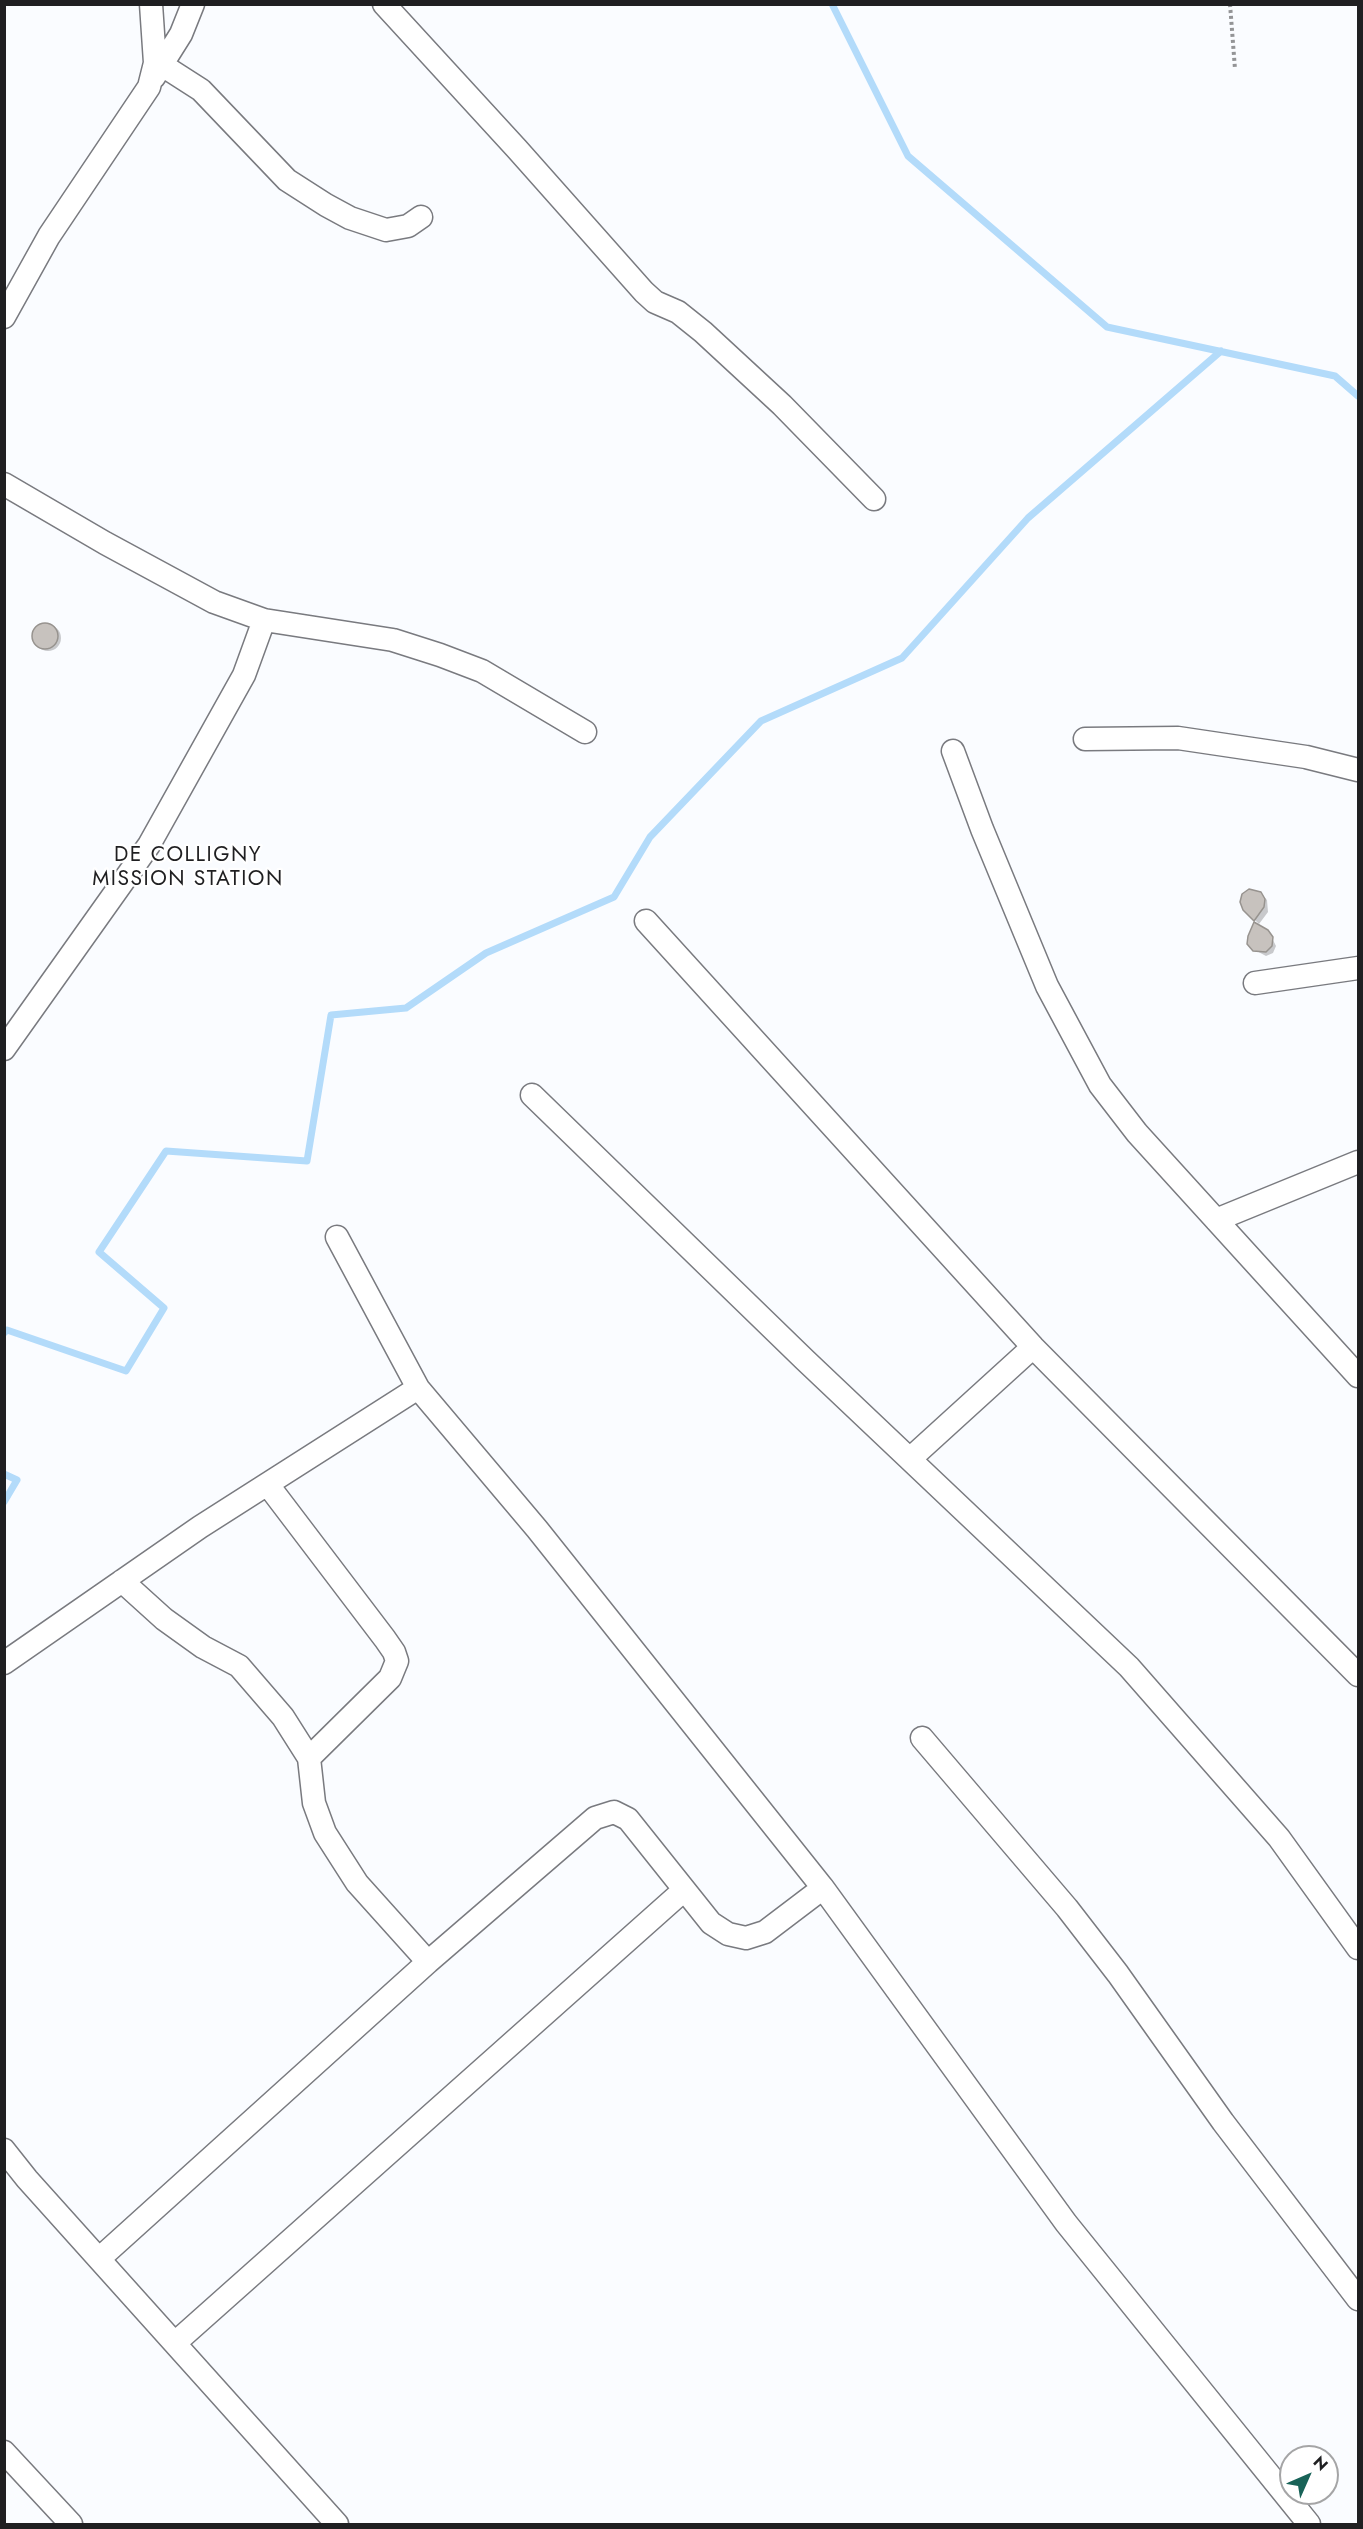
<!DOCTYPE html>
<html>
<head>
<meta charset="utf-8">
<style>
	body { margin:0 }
	#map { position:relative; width:1363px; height:2529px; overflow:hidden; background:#fafcff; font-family:Jost,sans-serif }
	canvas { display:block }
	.frame { position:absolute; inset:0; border:6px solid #1f1f21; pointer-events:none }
	.north { position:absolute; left:1279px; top:2445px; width:60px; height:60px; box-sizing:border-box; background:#fff; border:2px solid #a5a5a6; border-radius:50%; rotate:45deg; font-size:16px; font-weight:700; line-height:24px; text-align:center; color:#1f1f21 }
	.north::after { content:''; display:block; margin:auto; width:21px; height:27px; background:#196358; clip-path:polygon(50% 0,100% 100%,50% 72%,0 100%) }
</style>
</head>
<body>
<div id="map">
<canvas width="1363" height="2529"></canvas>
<div class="frame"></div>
<div class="north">N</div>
</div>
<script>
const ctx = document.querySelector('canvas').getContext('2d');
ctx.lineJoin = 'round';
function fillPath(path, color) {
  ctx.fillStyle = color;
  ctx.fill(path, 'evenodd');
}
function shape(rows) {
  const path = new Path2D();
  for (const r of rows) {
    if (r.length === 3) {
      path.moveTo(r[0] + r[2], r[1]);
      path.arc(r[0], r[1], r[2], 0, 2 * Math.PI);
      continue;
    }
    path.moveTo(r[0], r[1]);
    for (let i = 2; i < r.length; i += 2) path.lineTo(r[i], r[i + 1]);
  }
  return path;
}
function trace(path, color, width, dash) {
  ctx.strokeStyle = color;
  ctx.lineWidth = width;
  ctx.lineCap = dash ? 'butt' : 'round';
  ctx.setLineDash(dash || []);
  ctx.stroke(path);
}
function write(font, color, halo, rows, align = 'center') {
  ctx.font = font + ' Jost,sans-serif';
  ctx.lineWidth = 4.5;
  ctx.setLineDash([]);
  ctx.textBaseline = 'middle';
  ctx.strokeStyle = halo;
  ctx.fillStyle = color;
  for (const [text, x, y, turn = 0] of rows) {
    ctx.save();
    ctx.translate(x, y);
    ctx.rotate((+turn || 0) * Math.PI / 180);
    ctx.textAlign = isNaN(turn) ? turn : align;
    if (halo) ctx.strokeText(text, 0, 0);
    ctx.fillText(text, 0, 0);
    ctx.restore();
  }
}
fillPath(shape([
	[48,638,13],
	[1263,896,1267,900,1268,912,1259,924,1244,909],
	[1271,936,1276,946,1273,953,1266,956,1251,948]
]), '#0003');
trace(shape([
	[832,4,908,156,1107,327,1335,376,1358,396],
	[4,1333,7,1330,126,1371,164,1308,99,1252,166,1151,307,1161,331,1015,406,1008,486,953,614,897,650,837,761,721,902,658,1028,518,1221,351],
	[4,1474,17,1480,4,1502]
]), '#b3dbfa', 7);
const building = shape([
	[45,636,13],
	[1249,889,1261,892,1265,899,1264,907,1254,921,1243,910,1240,902,1242,894,1249,889],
	[1254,922,1268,930,1273,937,1272,946,1266,952,1253,951,1247,944,1248,936,1254,922]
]);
fillPath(building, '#c7c2be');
trace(building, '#97938f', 1.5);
const street = shape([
	[384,4,517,149,644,292,655,302,678,312,703,332,782,405,874,499],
	[162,65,201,90,287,180,326,205,350,218,386,230,408,226,421,217],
	[154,77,181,34,193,4],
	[4,317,49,236,149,87,155,63,151,4],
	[4,484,105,543,214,602,264,620,393,640,440,655,482,671,585,732],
	[1085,739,1178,738,1306,757,1358,770],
	[953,751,982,829,1047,986,1100,1085,1137,1133,1358,1376],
	[646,921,1033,1347,1358,1675],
	[1255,983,1358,968],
	[4,1049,149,845,244,675,264,620],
	[532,1095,805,1360,1129,1667,1279,1838,1358,1948],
	[1216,1220,1358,1162],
	[337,1237,418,1388,537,1529,823,1888,1066,2223,1309,2524],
	[911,1458,1033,1347],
	[268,1485,385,1639,394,1652,397,1661,390,1678,309,1758],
	[122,1581,164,1619,203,1647,239,1666,283,1717,309,1758,314,1803,325,1833,357,1883,428,1962],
	[4,1663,200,1527,418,1388],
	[922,1738,1067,1908,1118,1974,1223,2122,1358,2299],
	[4,2150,27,2179,337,2524],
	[100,2258,428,1962,595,1818,614,1812,628,1819,711,1923,728,1934,746,1938,765,1932,823,1888],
	[175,2343,684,1890],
	[4,2452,71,2524]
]);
trace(street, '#797a7f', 25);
trace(shape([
	[1230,4,1235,69]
]), '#939496', 4, [3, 3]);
trace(street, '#fff', 22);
ctx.letterSpacing = '1.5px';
write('21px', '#1f1f21', '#fff', [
	["DE COLLIGNY",188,856],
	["MISSION STATION",188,880]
]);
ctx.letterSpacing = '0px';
</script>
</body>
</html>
